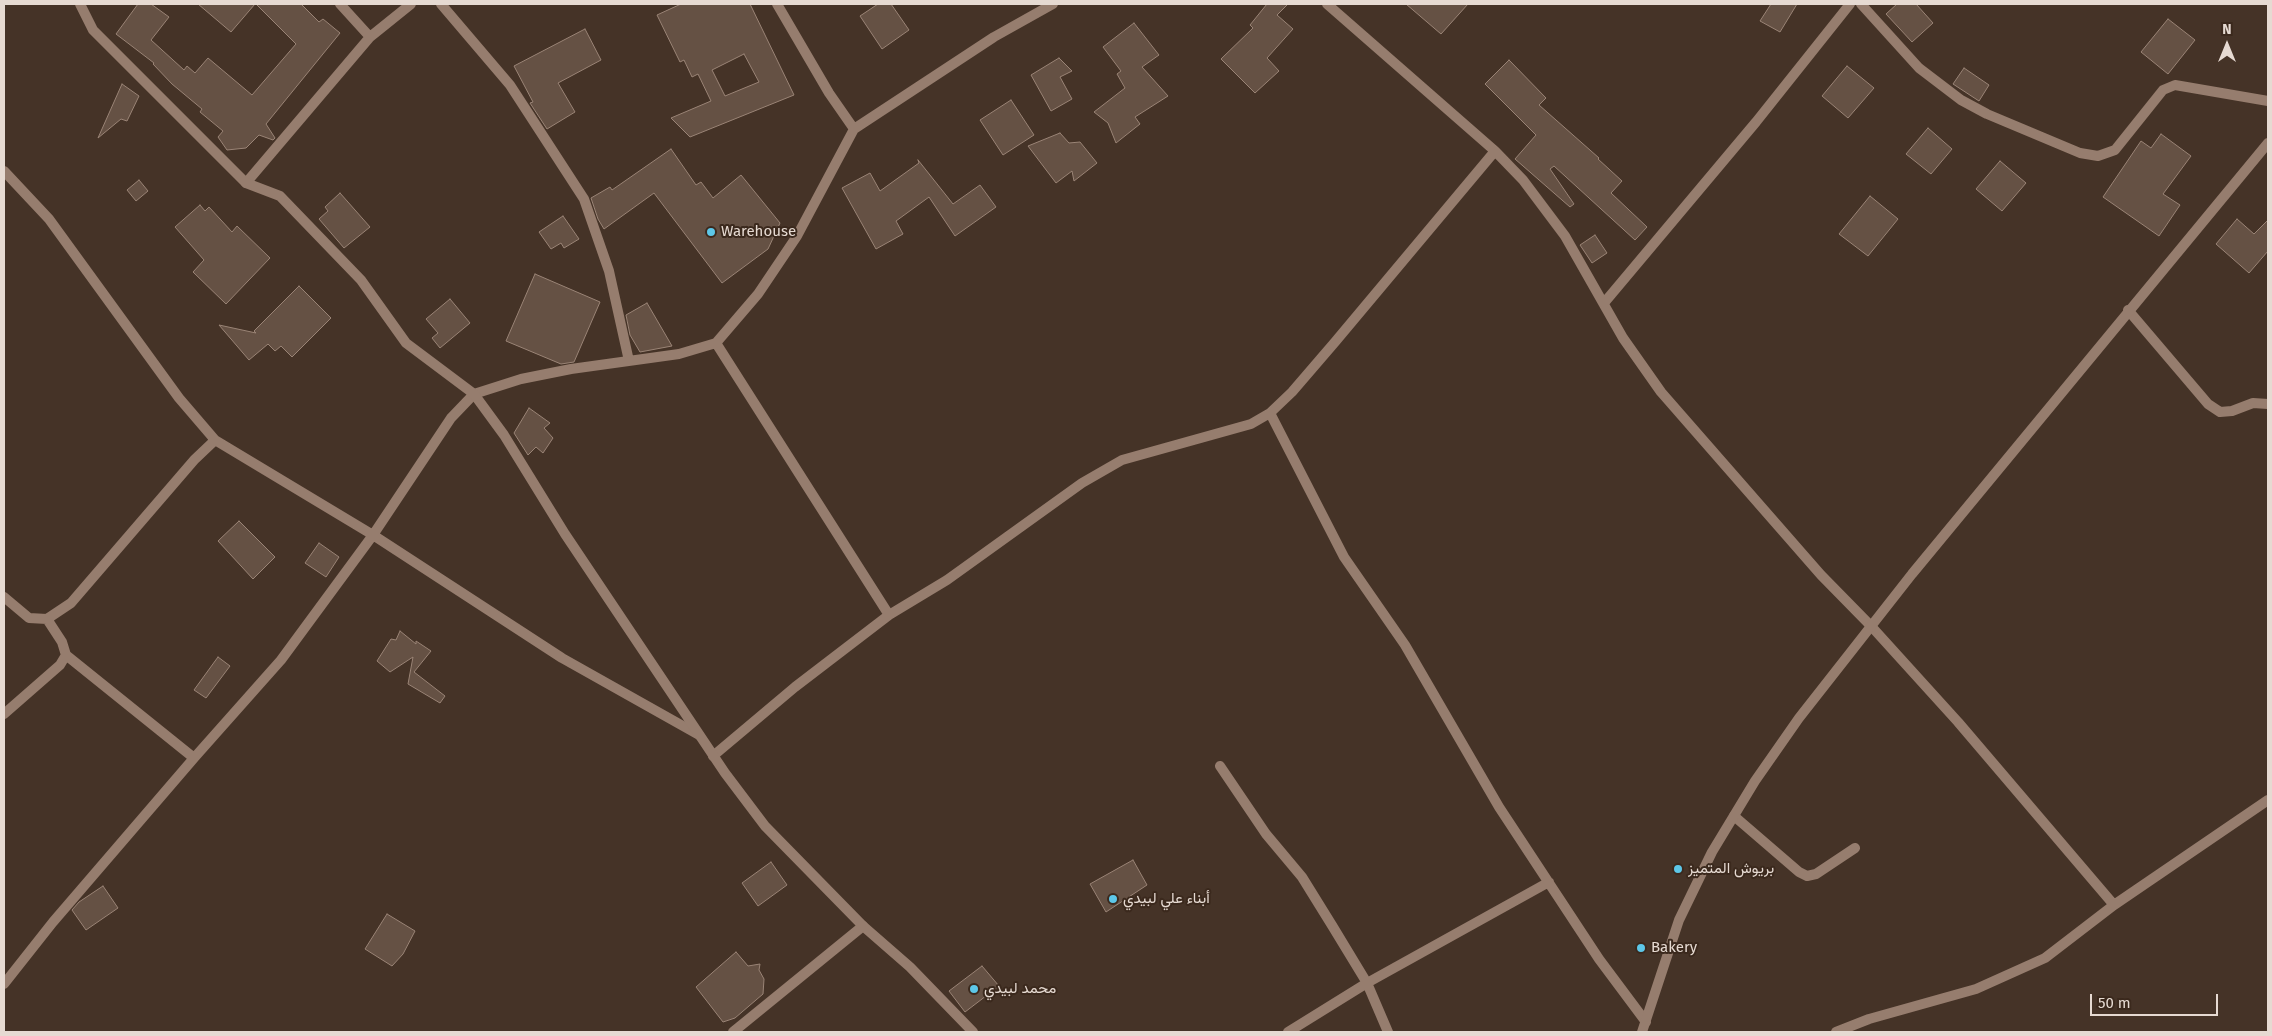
<!DOCTYPE html>
<html>
<head>
<meta charset="utf-8">
<style>
	body { margin:0 }
	#map { position:relative; width:2272px; height:1036px; overflow:hidden; background:#453327; font-family:"Fira Sans",sans-serif }
	canvas { display:block }
	.frame { position:absolute; inset:0; border:5px solid #e6dad2; pointer-events:none }
	.north { position:absolute; left:2202px; top:20px; width:50px; height:50px; -webkit-text-stroke:4px #3b291d; paint-order:stroke; rotate:0deg; font-size:14px; font-weight:700; line-height:20px; text-align:center; color:#e6dad2 }
	.north::after { content:''; display:block; margin:auto; width:18px; height:22px; background:#e6dad2; clip-path:polygon(50% 0,100% 100%,50% 72%,0 100%) }
	.scale { position:absolute; left:2090px; top:994px; width:128px; height:22px; box-sizing:border-box; border:2px solid #e6dad2; border-top:0; padding-left:6px; font-size:15px; line-height:18px; white-space:nowrap; color:#e6dad2; -webkit-text-stroke:4px #3b291d; paint-order:stroke }
</style>
</head>
<body>
<div id="map">
<canvas width="2272" height="1036"></canvas>
<div class="frame"></div>
<div class="north">N</div>
<div class="scale">50 m</div>
</div>
<script>
const ctx = document.querySelector('canvas').getContext('2d');
ctx.lineJoin = 'round';
function fillPath(path, color) {
  ctx.fillStyle = color;
  ctx.fill(path, 'evenodd');
}
function shape(rows) {
  const path = new Path2D();
  for (const r of rows) {
    path.moveTo(r[0], r[1]);
    for (let i = 2; i < r.length; i += 2) path.lineTo(r[i], r[i + 1]);
  }
  return path;
}
function trace(path, color, width, dash) {
  ctx.strokeStyle = color;
  ctx.lineWidth = width;
  ctx.lineCap = dash ? 'butt' : 'round';
  ctx.setLineDash(dash || []);
  ctx.stroke(path);
}
function write(font, color, halo, rows, align = 'center') {
  ctx.font = font + ' "Fira Sans",Vazirmatn,sans-serif';
  ctx.lineWidth = 4;
  ctx.setLineDash([]);
  ctx.textBaseline = 'middle';
  ctx.strokeStyle = halo;
  ctx.fillStyle = color;
  for (const [text, x, y, turn = 0] of rows) {
    ctx.save();
    ctx.translate(x, y);
    ctx.rotate((+turn || 0) * Math.PI / 180);
    ctx.textAlign = isNaN(turn) ? turn : align;
    if (halo) ctx.strokeText(text, 0, 0);
    ctx.fillText(text, 0, 0);
    ctx.restore();
  }
}
const building = shape([
	[138,4,151,4,169,17,151,40,184,70,187,66,195,73,208,58,252,95,296,44,256,4,301,4,319,22,323,19,340,33,266,124,275,138,273,140,259,135,246,148,227,150,218,137,223,131,200,112,202,109,172,84,153,64,154,63,116,34,138,4],
	[198,4,255,4,231,32,198,4],
	[681,4,750,4,794,95,690,137,671,118,711,101,698,74,692,77,684,60,680,62,657,15,681,4],
	[744,54,759,82,725,96,712,70,744,54],
	[878,4,891,4,909,30,882,49,860,16,878,4],
	[1267,4,1288,4,1277,15,1293,29,1267,58,1279,71,1255,93,1221,59,1253,28,1250,25,1267,4],
	[1406,4,1468,4,1441,34,1406,4],
	[1771,4,1797,4,1780,32,1760,21,1771,4],
	[1897,4,1916,4,1933,23,1912,42,1886,14,1897,4],
	[2168,19,2195,40,2168,74,2141,52,2168,19],
	[1134,23,1159,55,1142,67,1168,96,1135,117,1140,124,1116,143,1108,123,1094,112,1125,88,1117,74,1121,71,1103,47,1134,23],
	[585,29,601,60,558,83,575,112,547,129,530,103,533,102,514,66,585,29],
	[1059,58,1072,71,1060,77,1072,99,1051,111,1031,75,1059,58],
	[1509,60,1546,98,1539,105,1599,158,1598,159,1622,181,1611,193,1647,227,1635,240,1554,166,1550,169,1574,204,1570,207,1515,159,1536,135,1485,84,1509,60],
	[1847,66,1874,88,1848,118,1822,96,1847,66],
	[1964,68,1989,85,1979,101,1953,84,1964,68],
	[122,84,139,96,127,121,121,119,98,138,122,84],
	[1011,100,1034,135,1003,155,980,120,1011,100],
	[1928,128,1952,149,1931,174,1906,154,1928,128],
	[1060,133,1069,143,1080,142,1097,163,1074,181,1072,171,1056,183,1028,146,1060,133],
	[2161,134,2191,156,2163,194,2180,205,2159,236,2103,197,2141,141,2151,148,2161,134],
	[671,149,696,185,701,182,713,198,741,175,780,223,768,249,722,283,654,193,604,229,598,219,591,198,610,187,612,190,671,149],
	[918,160,953,204,980,185,996,207,955,236,929,197,896,221,903,234,876,249,842,188,870,173,880,191,919,163,918,160],
	[2000,161,2026,183,2002,211,1976,189,2000,161],
	[139,180,148,191,136,201,127,190,139,180],
	[340,193,370,227,344,248,319,219,328,211,325,207,340,193],
	[1870,196,1898,219,1868,256,1839,234,1870,196],
	[200,205,205,211,209,207,232,232,237,226,270,258,226,304,193,272,204,260,175,227,200,205],
	[563,216,579,239,564,248,561,243,551,249,539,232,563,216],
	[2237,219,2254,234,2268,220,2268,251,2249,273,2216,244,2237,219],
	[1595,235,1607,253,1592,263,1580,245,1595,235],
	[535,274,600,302,574,362,561,364,506,341,535,274],
	[299,286,331,318,292,357,281,346,275,351,268,344,249,360,219,325,256,333,254,331,299,286],
	[450,299,470,323,440,348,432,338,438,333,426,319,450,299],
	[647,303,672,346,640,352,630,335,626,315,647,303],
	[529,408,550,423,544,428,553,438,543,453,536,447,528,455,514,433,529,408],
	[239,521,275,557,253,579,218,541,239,521],
	[319,543,339,557,326,577,305,563,319,543],
	[400,631,416,644,416,641,431,651,414,672,445,696,440,703,408,684,413,657,390,672,377,661,391,639,396,640,400,631],
	[218,657,230,666,206,698,194,690,218,657],
	[1133,860,1147,885,1106,912,1090,884,1133,860],
	[771,862,787,885,758,906,742,883,771,862],
	[103,886,118,908,86,930,72,910,79,902,103,886],
	[387,914,415,931,403,954,392,966,365,949,387,914],
	[736,952,748,966,760,964,759,970,764,979,763,994,735,1018,723,1022,696,987,736,952],
	[982,966,999,986,965,1012,949,991,982,966]
]);
fillPath(building, '#655144');
trace(building, '#9a8476', 1);
trace(shape([
	[340,4,370,37],
	[441,4,510,85,584,199,609,271,629,361],
	[777,4,829,93,854,129],
	[1327,4,1495,151,1523,180,1565,236,1623,338,1661,392,1821,575,1871,626,1958,722,2114,905],
	[1861,4,1919,68,1961,100,1987,114,2080,153,2098,156,2115,150,2163,90,2175,85,2268,101],
	[4,171,49,219,179,398,215,440,373,535,562,658,699,735],
	[246,183,370,37,411,4],
	[1604,303,1756,122,1850,4],
	[2128,310,2208,404,2220,412,2232,411,2253,403,2268,404],
	[716,343,889,615],
	[1270,413,1344,557,1405,645,1499,807,1599,959,1646,1022],
	[4,597,29,618,47,619,71,603,195,459,215,440],
	[66,655,194,758,281,660,373,535,451,418,474,394,521,379,571,369,679,354,716,343,758,294,797,236,854,129,994,37,1053,4],
	[4,714,60,665,66,655,62,642,47,619],
	[713,756,795,687,889,615,947,580,1082,483,1122,460,1251,424,1270,413,1292,392,1335,342,1495,151],
	[1220,766,1266,834,1302,877,1333,927,1367,983,1388,1032],
	[1734,816,1799,872,1807,876,1816,874,1855,848],
	[4,984,53,922,194,758],
	[733,1032,863,926],
	[1288,1032,1367,983,1549,882],
	[1836,1032,1869,1019,1976,989,2045,958,2114,905,2268,800]
]), '#967d6e', 10);
trace(shape([
	[80,4,93,30,246,183,280,196,361,280,406,343,474,394,504,435,565,534,725,773,765,826,863,926,910,967,973,1032],
	[1642,1032,1679,920,1712,852,1755,781,1799,718,1912,574,2268,143]
]), '#967d6e', 10);
for (const [x, y, r, color] of [
	[711,232,5,"#5dc7e8"],
	[1678,869,5,"#5dc7e8"],
	[1113,899,5,"#5dc7e8"],
	[1641,948,5,"#5dc7e8"],
	[974,989,5,"#5dc7e8"]
]) {
  const dot = new Path2D();
  dot.arc(x, y, r, 0, 2 * Math.PI);
  ctx.fillStyle = color;
  ctx.fill(dot);
  trace(dot, '#3b291d', 2);
}
write('15px', '#e6dad2', '#3b291d', [
	["Warehouse",721,232],
	["بريوش المتميز",1688,869],
	["أبناء علي لبيدي",1123,899],
	["Bakery",1651,948],
	["محمد لبيدي",984,989]
], 'left');
</script>
</body>
</html>
